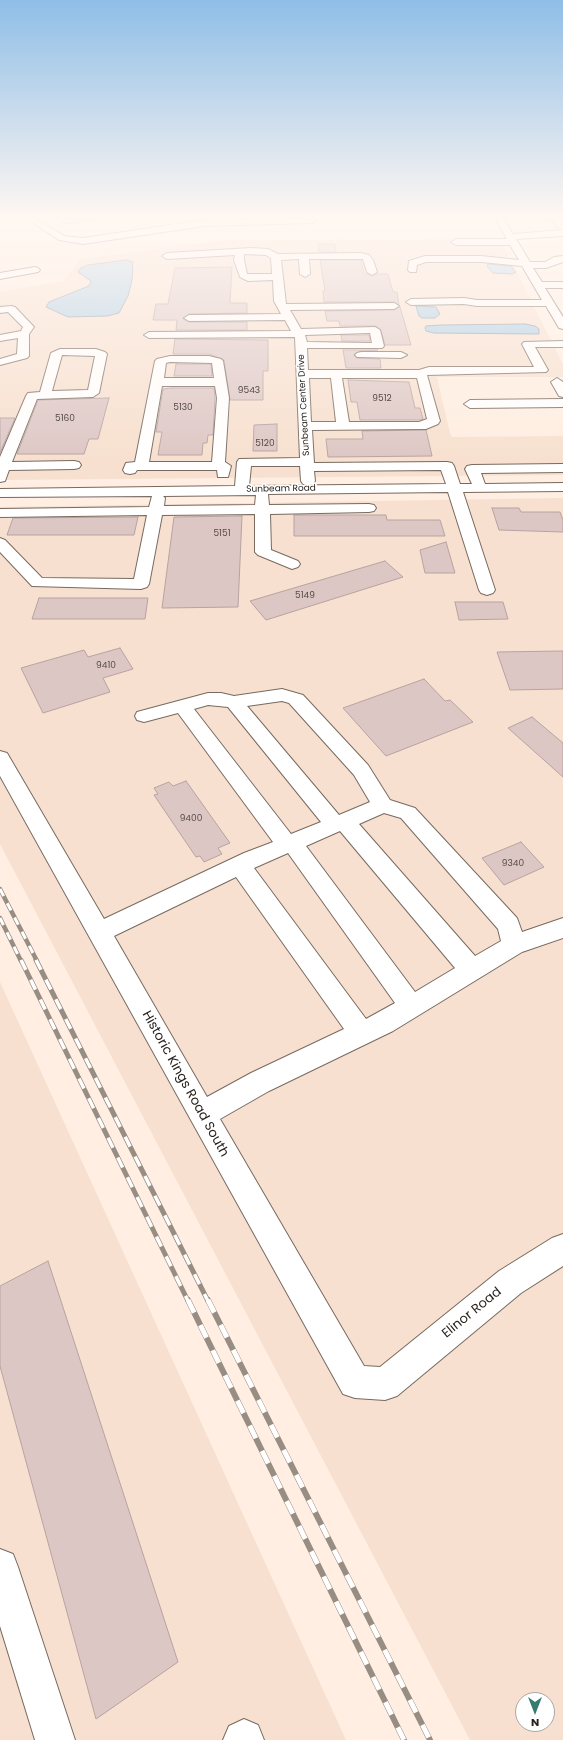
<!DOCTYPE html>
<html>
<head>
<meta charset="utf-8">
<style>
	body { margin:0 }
	#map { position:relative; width:563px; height:1740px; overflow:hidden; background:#ffeee1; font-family:Poppins,sans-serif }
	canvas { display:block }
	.north { position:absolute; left:515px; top:1692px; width:40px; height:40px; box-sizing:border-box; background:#fff; border:1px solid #a9a7a5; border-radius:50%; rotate:180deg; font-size:11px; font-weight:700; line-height:16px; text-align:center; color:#28221d }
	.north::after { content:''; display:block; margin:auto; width:14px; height:18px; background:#367b6f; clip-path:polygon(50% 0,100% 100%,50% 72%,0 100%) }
</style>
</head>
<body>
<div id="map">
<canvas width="563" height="1740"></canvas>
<div class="north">N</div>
</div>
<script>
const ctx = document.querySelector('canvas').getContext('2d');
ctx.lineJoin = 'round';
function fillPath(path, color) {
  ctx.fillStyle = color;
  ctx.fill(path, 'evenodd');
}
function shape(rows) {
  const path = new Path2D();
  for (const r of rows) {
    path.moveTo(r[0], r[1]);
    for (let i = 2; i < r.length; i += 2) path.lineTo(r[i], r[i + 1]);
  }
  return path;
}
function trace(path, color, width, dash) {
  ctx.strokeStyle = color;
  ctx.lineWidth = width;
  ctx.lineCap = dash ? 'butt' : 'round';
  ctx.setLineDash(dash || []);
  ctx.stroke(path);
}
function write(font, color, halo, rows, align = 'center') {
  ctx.font = font + ' Poppins,sans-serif';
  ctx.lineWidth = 3.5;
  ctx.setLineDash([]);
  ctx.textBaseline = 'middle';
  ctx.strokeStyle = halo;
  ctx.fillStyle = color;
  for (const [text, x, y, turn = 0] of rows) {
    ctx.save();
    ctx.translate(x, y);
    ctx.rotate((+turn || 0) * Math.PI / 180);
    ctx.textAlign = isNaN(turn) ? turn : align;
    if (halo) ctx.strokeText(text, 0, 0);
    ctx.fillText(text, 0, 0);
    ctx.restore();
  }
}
fillPath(shape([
	[500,239,563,364,563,377,437,377,450,433,452,437,563,436,563,475,0,480,0,292,63,281,81,259,227,240],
	[563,498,563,1740,470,1740,0,844,0,507],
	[523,1700,547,1700,547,1724,523,1724],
	[0,982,346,1740,0,1740]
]), '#f7e0cf');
const water = shape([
	[52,218,107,218,66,224,52,220,52,218],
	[126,260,133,262,132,280,128,296,119,313,107,316,68,317,46,307,49,302,89,286,91,281,78,272,81,268,88,265,126,260],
	[488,264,511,266,516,272,512,274,493,273,487,266,488,264],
	[416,306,436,307,440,314,435,318,422,318,419,316,416,306],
	[525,324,535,326,539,329,539,334,434,333,426,331,425,328,426,326,440,325,525,324]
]);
fillPath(water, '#abcee6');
trace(water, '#849aaa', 1);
const building = shape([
	[318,244,335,244,336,252,319,252,318,244],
	[320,260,361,260,364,274,373,276,377,274,388,274,393,292,397,292,399,305,394,302,324,302,323,291,325,291,320,260],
	[232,267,230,303,247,303,247,313,189,314,183,319,189,322,247,322,247,330,176,330,177,320,153,320,156,304,168,304,175,268,232,267],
	[400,307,411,345,385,345,381,330,376,326,340,326,339,321,327,321,325,311,394,310,400,307],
	[341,335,369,335,370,341,342,341,341,335],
	[175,339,268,340,268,371,263,371,263,400,230,400,224,360,209,354,173,354,175,339],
	[343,350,378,350,361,351,354,355,357,358,380,359,381,368,346,368,343,350],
	[176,364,211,364,212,376,174,376,176,364],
	[348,380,409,382,415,408,420,408,423,419,419,420,360,420,357,402,351,402,348,380],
	[172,388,214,388,215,398,213,435,208,435,207,443,203,443,202,455,158,455,162,432,156,432,163,389,172,388],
	[109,398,98,439,89,439,84,454,17,454,38,400,109,398],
	[0,418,15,418,0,453,0,418],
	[277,424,277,451,253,451,254,425,277,424],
	[426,430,432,456,328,457,326,439,363,439,362,431,426,430],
	[492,508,519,508,521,512,560,512,563,520,563,532,499,530,492,508],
	[294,515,386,515,387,520,440,520,445,536,294,536,294,515],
	[242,516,238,607,162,608,174,517,242,516],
	[138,517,134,535,7,535,13,518,138,517],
	[446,542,455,573,425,573,420,550,446,542],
	[385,561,403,577,266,620,250,601,385,561],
	[39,598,148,598,145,619,32,619,39,598],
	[455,602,503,602,508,619,459,620,455,602],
	[120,648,133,669,103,678,110,692,43,713,21,668,84,650,88,657,120,648],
	[563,651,563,689,510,690,497,652,563,651],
	[424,679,445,701,450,700,473,722,386,756,343,708,424,679],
	[532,717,563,743,563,777,508,728,532,717],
	[186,781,230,843,218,848,222,854,204,862,200,856,196,857,154,795,158,794,154,788,169,782,173,786,186,781],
	[521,842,544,867,504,885,482,858,521,842],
	[48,1261,178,1662,96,1719,0,1366,0,1286,48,1261]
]);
fillPath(building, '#ddc7c5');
trace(building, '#b8a3a1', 1);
const minor = shape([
	[26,218,35,218,64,236,83,238,204,220,310,218,317,220,313,223,204,226,83,244,59,240,26,218],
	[495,218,503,218,513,234,563,230,563,236,516,239,530,262,545,262,554,257,563,256,563,262,546,268,533,268,542,282,563,282,563,288,545,288,563,317,563,329,559,328,546,306,477,306,464,304,411,305,406,302,411,299,464,298,477,300,542,300,522,266,481,262,426,262,417,265,416,272,410,272,408,270,409,261,425,256,481,256,519,260,510,245,456,245,451,242,456,239,507,239,495,218],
	[544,218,559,218,563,222,563,230,560,229,553,221,544,218],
	[251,248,268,249,278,254,361,253,369,255,373,260,377,272,372,275,367,272,363,259,309,259,310,274,305,277,300,274,299,259,281,260,286,304,394,303,399,306,394,309,290,310,301,329,375,327,380,330,384,346,382,348,307,348,308,370,419,370,429,367,534,367,522,344,524,342,563,341,563,347,535,347,548,370,546,372,427,375,440,421,438,424,426,429,312,430,314,463,447,462,452,463,454,466,460,484,472,484,465,469,467,466,472,465,563,464,563,472,481,473,485,484,563,483,563,491,463,492,495,590,493,593,487,595,481,593,479,590,448,492,268,494,269,505,369,504,374,505,376,508,374,511,369,512,270,514,271,550,298,561,300,564,298,567,292,569,258,555,255,552,255,514,162,515,149,584,147,587,141,589,32,586,0,552,0,538,5,540,42,578,134,579,147,515,0,517,0,509,149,507,152,496,0,497,0,489,235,486,237,462,239,459,300,458,295,337,149,338,144,335,149,332,291,331,285,320,189,321,184,318,189,315,281,314,274,301,273,280,248,281,240,277,234,260,235,255,167,259,162,256,167,253,251,248],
	[244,254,266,255,271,258,272,274,247,274,244,260,244,254],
	[370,333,372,343,307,342,305,335,370,333],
	[309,378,331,378,336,422,311,422,309,378],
	[342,378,417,378,427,419,419,422,349,422,342,378],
	[251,466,300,466,301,481,303,484,308,485,313,484,315,481,314,471,441,470,446,484,249,486,251,466],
	[256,495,255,505,164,506,165,498,163,496,256,495],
	[35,267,38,268,40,270,38,272,0,279,0,273,35,267],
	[11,306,15,307,34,327,29,334,29,356,27,358,0,365,0,359,17,354,18,338,0,341,0,335,21,331,23,327,8,312,0,313,0,307,11,306],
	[60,349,96,349,105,352,107,354,99,393,93,397,37,399,12,462,74,461,79,462,81,465,79,468,74,469,9,470,5,481,0,482,0,457,26,396,28,393,40,392,51,353,60,349],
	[62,355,95,356,88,390,52,391,62,355],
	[361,352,401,352,407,355,401,358,357,357,355,355,357,353,361,352],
	[170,356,209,356,221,359,223,361,229,398,225,462,231,466,228,477,218,477,217,470,137,470,135,473,130,474,125,473,123,470,126,463,135,462,155,361,157,359,170,356],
	[170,362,212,363,214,378,164,378,166,363,170,362],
	[162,386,215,386,217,398,212,462,149,462,162,386],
	[557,378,563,382,563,397,559,396,551,382,557,378],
	[563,399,563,407,470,408,464,404,470,400,563,399],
	[282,689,303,695,368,765,390,800,415,808,517,918,522,932,563,918,563,938,522,952,393,1031,269,1091,220,1119,364,1366,380,1367,499,1271,552,1238,563,1234,563,1266,521,1293,397,1396,385,1400,355,1398,343,1394,0,776,0,751,7,753,104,919,244,853,273,842,178,713,144,722,137,720,135,716,137,712,208,693,221,693,234,696,282,689],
	[282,701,289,703,354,775,370,802,339,815,247,706,282,701],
	[208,705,228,707,321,822,291,834,194,709,208,705],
	[384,813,401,818,498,929,501,941,475,956,359,824,384,813],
	[340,831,455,968,415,992,306,846,340,831],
	[288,853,395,1003,366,1019,254,868,288,853],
	[236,877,344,1029,251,1073,207,1097,114,936,236,877],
	[0,1549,13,1554,18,1567,75,1740,35,1740,0,1626,0,1549],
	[244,1719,258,1725,264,1740,223,1740,229,1726,244,1719]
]);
trace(minor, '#786a5f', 2);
fillPath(minor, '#fff');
const railFar2 = shape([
	[0,889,37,961],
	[0,918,21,961]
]);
const railFar1 = shape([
	[21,960,188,1301],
	[36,960,208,1301]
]);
const rail = shape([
	[188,1300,404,1740],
	[208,1300,430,1740]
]);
trace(railFar2, '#988d83', 4.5);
trace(railFar1, '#988d83', 5);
trace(rail, '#988d83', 6);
trace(railFar2, '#fff', 3, [8]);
trace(railFar1, '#fff', 3.5, [11]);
trace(rail, '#fff', 5, [14]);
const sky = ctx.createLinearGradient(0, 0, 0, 461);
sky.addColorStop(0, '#8fbee7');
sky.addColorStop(0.47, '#fff7f2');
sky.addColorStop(1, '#fff7f200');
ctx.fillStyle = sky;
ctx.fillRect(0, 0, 563, 461);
write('9px', '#554b47', null, [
	["9543",249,391],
	["9512",382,399],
	["5130",183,408],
	["5160",65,419],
	["5120",265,444],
	["5151",222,534],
	["5149",305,596],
	["9410",106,666],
	["9400",191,819],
	["9340",513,864]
]);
write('9px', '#28221d', '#fff', [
	["Sunbeam Center Drive",304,405,-93],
	["Sunbeam Road",281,489,-1]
]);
write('13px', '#28221d', '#fff', [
	["Historic Kings Road South",185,1084,61],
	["Elinor Road",472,1313,-39]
]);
</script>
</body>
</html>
